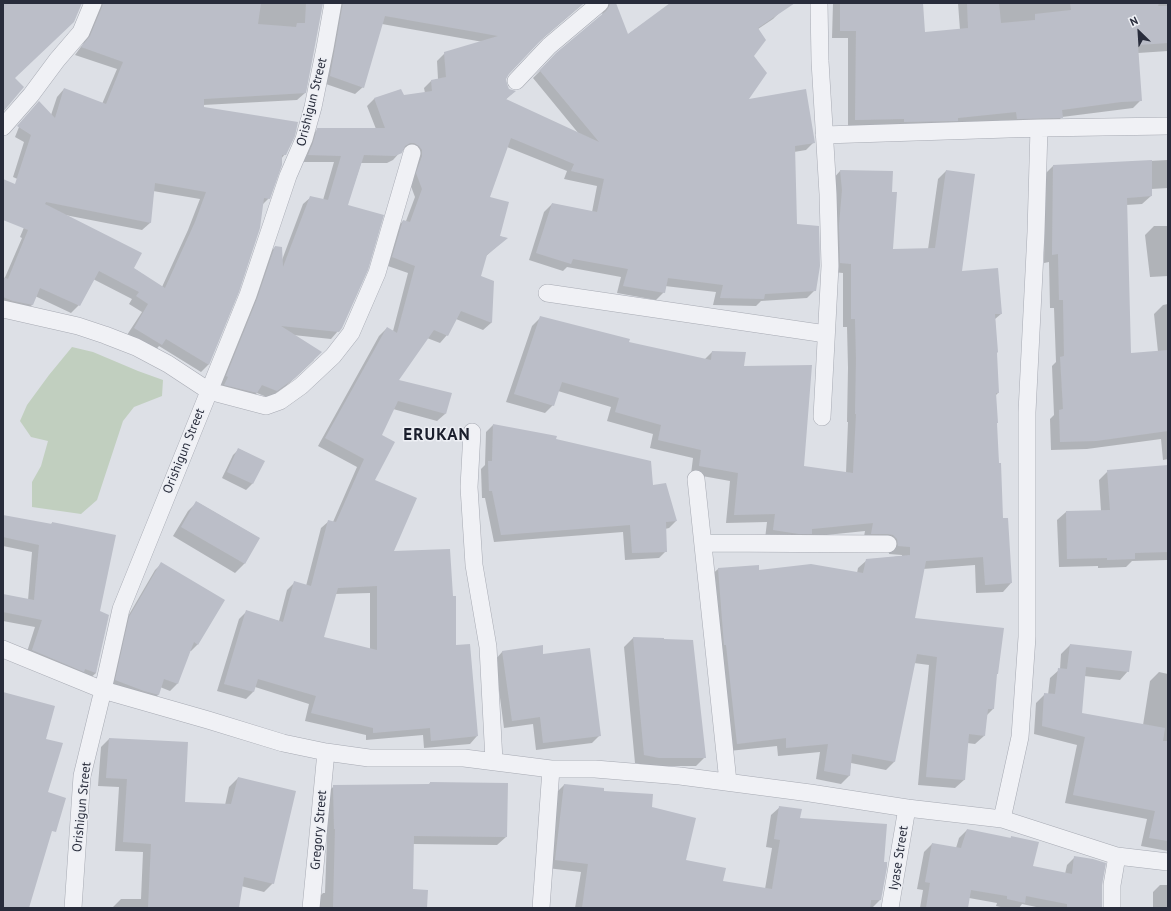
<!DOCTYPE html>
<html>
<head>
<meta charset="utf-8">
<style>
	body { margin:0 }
	#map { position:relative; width:1171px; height:911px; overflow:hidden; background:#dde0e6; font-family:"PT Sans",sans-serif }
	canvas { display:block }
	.frame { position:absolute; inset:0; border:4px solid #282c3b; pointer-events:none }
	.north { position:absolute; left:1119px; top:12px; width:40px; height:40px; -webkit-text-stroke:3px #edeff4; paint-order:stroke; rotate:335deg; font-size:11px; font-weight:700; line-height:16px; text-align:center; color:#282c3b }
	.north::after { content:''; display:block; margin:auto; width:14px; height:18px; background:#282c3b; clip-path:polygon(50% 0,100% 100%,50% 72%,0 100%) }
</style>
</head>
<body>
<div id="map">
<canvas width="1171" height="911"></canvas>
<div class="frame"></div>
<div class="north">N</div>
</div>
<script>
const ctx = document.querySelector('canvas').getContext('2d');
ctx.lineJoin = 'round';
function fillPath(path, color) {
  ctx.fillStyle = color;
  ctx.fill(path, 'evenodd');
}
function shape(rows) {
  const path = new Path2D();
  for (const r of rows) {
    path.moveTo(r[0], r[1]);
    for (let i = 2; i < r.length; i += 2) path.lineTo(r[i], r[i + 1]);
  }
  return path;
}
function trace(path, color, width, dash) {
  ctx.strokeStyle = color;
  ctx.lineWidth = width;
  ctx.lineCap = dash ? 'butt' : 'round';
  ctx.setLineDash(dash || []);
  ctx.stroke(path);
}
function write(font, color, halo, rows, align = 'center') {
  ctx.font = font + ' "PT Sans",sans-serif';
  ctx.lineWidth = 3;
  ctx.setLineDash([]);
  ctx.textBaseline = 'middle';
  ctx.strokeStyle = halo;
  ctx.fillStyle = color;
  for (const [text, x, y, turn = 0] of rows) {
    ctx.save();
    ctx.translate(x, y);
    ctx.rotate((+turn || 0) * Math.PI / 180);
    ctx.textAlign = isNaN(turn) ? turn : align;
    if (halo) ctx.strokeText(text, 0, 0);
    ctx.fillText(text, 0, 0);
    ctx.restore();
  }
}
fillPath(shape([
	[72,347,93,352,138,371,163,380,162,396,134,407,123,421,97,500,81,514,32,507,32,482,41,466,48,441,31,437,20,421,27,405,49,375]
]), '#c1cfbf');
fillPath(shape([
	[92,3,322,3,305,93,297,100,203,105,203,108,285,154,281,159,269,198,262,205,238,291,208,365,201,372,159,346,154,352,127,335,142,312,129,304,132,299,93,279,79,305,71,313,35,296,32,305,24,312,3,307,3,282,22,238,20,237,40,189,13,177,24,142,15,137,21,122,51,115,57,97,64,89,102,104,117,69,75,55,83,44,95,15],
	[153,191,200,199,188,230,162,287,133,268,65,215,142,230,150,223],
	[332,3,584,3,535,45,508,74,505,78,508,89,514,92,505,100,579,134,533,78,549,62,602,15,603,10,599,3,614,3,627,35,672,3,774,3,780,12,773,19,758,29,747,100,814,142,806,150,794,152,796,225,815,290,807,298,761,301,756,306,713,305,716,292,665,286,664,292,656,300,617,293,621,277,567,267,563,271,529,260,544,212,552,204,592,212,597,186,564,179,567,171,507,147,489,198,499,236,506,238,485,257,480,276,493,282,491,323,483,330,456,319,447,335,440,343,427,338,397,381,450,394,445,414,437,421,393,409,380,435,374,481,392,553,455,646,477,736,470,744,424,748,423,735,366,740,366,735,305,721,309,704,255,687,253,692,246,699,217,691,239,619,246,612,279,621,287,590,294,583,306,586,321,528,329,521,333,522,357,467,318,446,379,336,387,328,393,331,408,273,385,265,396,228,403,221,406,221,415,197,409,181,407,150,402,150,393,160,387,163,361,163,347,206,338,331,331,339,293,335,314,360,286,386,269,398,257,393,249,400,217,392,268,254,275,247,282,260,303,204,311,197,323,200,334,162,301,162,310,137,318,129,376,129,367,106,374,99,400,90,403,96,425,93,424,88,431,81,438,79,437,61,445,53,483,42,382,24,363,87,355,94,323,83],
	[370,593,370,649,323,638,335,594],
	[833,3,922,3,924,33,960,30,958,3,1168,3,1168,51,1138,53,1141,100,1133,108,1062,117,1054,125,1009,126,1009,120,952,125,848,127,848,38,832,38],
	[1168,160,1168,188,1151,189,1151,196,1142,204,1126,205,1130,354,1158,352,1154,314,1163,305,1168,304,1168,459,1163,460,1161,439,1087,449,1051,450,1050,419,1054,415,1052,366,1056,362,1054,308,1050,308,1049,262,1044,263,1045,174,1053,166],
	[840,171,892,172,891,193,892,250,928,249,938,179,946,171,961,272,1001,314,995,319,998,393,995,396,996,424,1002,520,1007,519,1011,583,1003,592,976,593,975,565,923,569,914,619,996,675,993,709,986,716,984,736,975,744,967,743,964,780,955,788,918,785,929,665,914,663,894,762,886,770,851,763,849,776,841,784,816,779,820,752,778,756,777,746,729,751,709,577,718,569,758,566,758,571,857,573,858,568,867,560,902,556,902,555,889,554,889,548,863,542,865,531,807,537,765,539,767,522,726,523,730,481,691,474,693,458,650,448,653,434,607,421,611,407,558,391,553,405,545,413,506,402,532,326,540,318,628,343,704,360,712,352,743,367,803,467,846,473,848,422,847,422,848,368,847,327,843,327,843,273,832,272,832,180],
	[1154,226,1168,226,1168,276,1150,277,1145,235],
	[493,425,554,439,652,486,676,521,669,528,665,529,666,551,659,558,625,560,623,532,494,542,485,498,482,498,481,469,485,465,486,432],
	[239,449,263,461,252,484,246,490,222,478,233,455],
	[1108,471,1168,501,1168,609,1167,560,1132,561,1126,567,1098,568,1098,566,1059,567,1057,520,1066,512,1101,511,1099,480],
	[197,502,259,538,244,564,235,573,173,536,188,511],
	[3,516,50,525,52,523,99,611,96,673,88,680,25,658,35,627,3,621,3,595,28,600,32,552,3,546],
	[162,563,198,644,191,651,190,651,177,684,170,691,160,687,158,695,151,702,109,687,123,625,155,570],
	[633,638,663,639,705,757,696,766,650,766,635,763,624,647],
	[1070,645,1128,671,1120,680,1084,676,1081,714,1143,725,1150,681,1159,672,1168,674,1168,851,1141,846,1147,819,1065,803,1077,745,1034,734,1036,703,1045,694,1048,695,1050,678,1060,669,1061,654],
	[502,652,542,655,600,735,592,743,536,750,533,724,504,728,495,660],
	[109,739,184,803,225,805,229,787,238,778,273,883,264,892,241,886,238,908,112,908,121,899,141,899,143,852,115,851,119,787,98,786,101,747],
	[430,783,506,837,497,845,413,844,412,890,426,908,314,908,314,902,323,893,325,893,327,837,326,837,325,795,334,786,428,785],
	[564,785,603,792,651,808,685,861,722,882,765,889,772,848,766,847,771,815,780,807,799,819,880,900,872,908,575,908,581,872,547,868,556,793],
	[967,830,1010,839,1011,837,1032,867,1065,874,1067,865,1075,857,1101,883,1101,908,1041,908,1022,904,1019,908,1005,908,996,906,997,903,969,898,967,908,920,908,923,890,917,889,924,852,932,844,956,848,959,838],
	[1160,885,1168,885,1168,908,1153,908,1153,892]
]), '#0003');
fillPath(shape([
	[3,3,82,3,74,22,15,78,24,87,3,112],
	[103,3,261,3,258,24,296,27,297,23,305,23,306,3,323,3,306,93,204,99,204,107,298,122,295,136,286,155,282,155,282,165,270,199,264,198,260,228,239,292,209,365,166,339,162,345,134,328,148,304,136,296,139,292,99,271,80,306,40,288,33,305,13,301,3,297,3,277,8,279,28,230,3,220,3,179,15,184,31,135,17,126,39,101,55,118,64,88,106,104,123,62,81,47,90,36,102,7],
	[155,183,206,192,195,222,165,288,134,268,142,253,45,204,46,202,151,223],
	[343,3,584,3,543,38,509,74,506,79,507,84,509,89,516,91,506,99,599,142,540,71,535,75,556,53,606,11,609,7,610,3,616,3,628,34,670,3,795,3,758,28,766,40,754,56,767,73,749,99,806,89,815,143,795,146,797,224,819,226,820,266,816,291,765,294,764,299,720,298,723,285,668,278,665,293,623,286,628,269,573,259,571,264,536,253,552,203,597,212,604,179,571,171,574,164,511,138,490,197,509,202,500,236,508,238,487,255,481,276,494,281,492,323,461,311,448,336,434,330,399,380,452,393,446,414,398,401,382,435,395,442,375,480,417,498,394,551,450,549,453,596,456,596,456,645,470,644,478,736,431,741,430,728,373,733,373,728,311,713,316,696,258,679,254,692,224,684,246,610,283,622,294,581,311,586,328,520,336,522,364,459,325,438,387,327,397,333,415,266,392,257,403,220,410,222,422,189,416,173,422,156,422,150,419,146,414,143,410,143,405,146,402,153,395,156,364,155,348,205,384,215,368,270,342,328,339,332,281,326,322,352,295,378,277,391,262,385,257,393,224,385,228,377,226,376,257,299,275,246,282,247,283,267,310,196,328,200,341,156,308,155,313,143,317,128,385,128,374,98,401,89,404,95,432,91,431,80,446,77,444,52,498,36,385,16,364,88,330,76],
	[377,586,377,650,324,637,338,588],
	[840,3,923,3,925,32,968,28,967,3,999,3,1001,23,1035,20,1035,14,1071,10,1070,3,1159,3,1158,6,1168,6,1168,43,1138,45,1142,101,1121,102,1062,110,1063,118,1017,119,1016,112,958,118,958,121,904,122,904,119,855,120,856,31,840,31],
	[1152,160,1152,196,1127,198,1131,353,1168,350,1168,431,1096,441,1060,442,1059,410,1063,409,1060,357,1064,356,1063,300,1059,300,1058,254,1052,255,1053,165],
	[840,170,893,171,892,192,897,192,893,249,935,248,946,170,975,174,962,271,998,268,1002,314,995,314,998,352,997,353,999,393,996,393,998,423,997,423,999,463,1001,463,1003,518,1008,518,1012,583,985,585,983,557,926,561,915,618,1004,628,998,674,997,674,994,709,988,709,985,736,969,734,965,780,926,777,937,657,917,654,895,762,852,754,850,776,824,771,828,744,786,748,786,738,737,744,726,645,724,645,718,568,759,565,759,570,811,564,863,573,866,559,910,555,910,547,898,546,897,539,893,535,888,534,871,534,873,523,812,529,812,534,799,534,773,530,775,514,734,515,738,473,699,466,701,450,658,440,661,425,615,412,619,398,562,382,554,406,514,394,540,316,630,339,629,342,711,360,712,351,746,352,744,366,812,365,804,466,853,473,856,414,855,414,856,359,855,319,851,319,851,264,840,263,839,225,842,190],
	[493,424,557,436,556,439,651,461,653,485,666,483,677,521,666,522,667,552,632,553,630,525,501,535,492,491,489,491,488,461,492,461],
	[238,448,265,461,253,484,227,472],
	[1168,465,1168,552,1135,553,1135,559,1107,560,1107,558,1067,559,1066,511,1110,510,1107,470],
	[196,501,260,538,245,564,181,527],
	[3,515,52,524,52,522,116,535,100,611,109,615,96,673,85,669,84,672,32,650,42,620,3,612,3,594,34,600,39,545,3,537],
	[161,562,225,600,198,645,194,642,178,684,164,679,159,695,144,691,115,680,129,617],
	[633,637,664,638,664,639,693,640,706,758,659,758,644,755],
	[1070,644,1132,651,1129,672,1086,667,1082,713,1165,728,1163,741,1168,741,1168,841,1149,838,1155,811,1073,795,1085,737,1042,726,1044,693,1055,694,1058,668,1067,669],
	[543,645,543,654,590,648,601,736,543,743,540,717,512,721,502,651],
	[3,692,55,706,46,739,63,743,48,792,66,798,56,832,52,831,29,908,3,908],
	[109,738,188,742,185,802,231,804,238,777,296,791,274,884,244,877,239,908,148,908,151,844,123,842,127,779,106,778],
	[430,782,508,783,507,837,414,836,413,889,428,890,427,908,333,908,335,829,334,829,333,785,430,784],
	[564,784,604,788,604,791,653,794,652,807,696,818,686,860,726,868,723,881,772,889,780,840,774,839,779,806,802,809,800,818,887,824,884,862,887,862,887,867,881,900,871,900,870,908,582,908,588,864,555,860],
	[967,829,1011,838,1011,836,1039,842,1033,866,1072,874,1074,856,1093,859,1106,863,1102,885,1102,908,1067,908,1067,904,1026,896,1025,903,1007,899,1007,896,971,890,968,908,926,908,930,883,925,882,932,843,961,848]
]), '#bbbec8');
const street = shape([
	[819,3,820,61,828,194,830,266,822,417],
	[516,81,549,46,600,3],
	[3,127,31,95,57,60,81,32,93,3],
	[824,135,1039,128,1168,126],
	[547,293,826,334],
	[3,309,78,326,105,335,136,347,168,364,209,391,266,406,280,401,301,386,333,356,351,333,377,273,412,153],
	[472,432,469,487,474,565,488,647,494,761],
	[696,479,728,782],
	[703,543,888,544],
	[3,649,103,690,208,720,283,743,326,752,369,758,464,758,551,769,595,769,680,776,810,793,907,808,1002,819,1117,856,1168,862],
	[1002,819,1020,737,1027,637,1027,412,1036,232,1039,128],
	[73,908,82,776,103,690,121,609,248,295,288,176,304,139,313,107,325,48,333,3],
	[311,908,326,752],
	[541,908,551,769],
	[890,908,907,808],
	[1112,908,1112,885,1117,856]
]);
trace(street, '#a7aab3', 18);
trace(street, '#f0f1f5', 17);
write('13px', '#282c3b', '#edeff4', [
	["Orishigun Street",312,102,-76],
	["Orishigun Street",184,451,-68],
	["Orishigun Street",82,807,-84],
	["Gregory Street",319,830,-85],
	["Iyase Street",899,858,-81]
]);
ctx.letterSpacing = '1px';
write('bold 17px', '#1a1e2c', '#edeff4', [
	["ERUKAN",437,435]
]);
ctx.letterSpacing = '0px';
</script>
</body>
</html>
